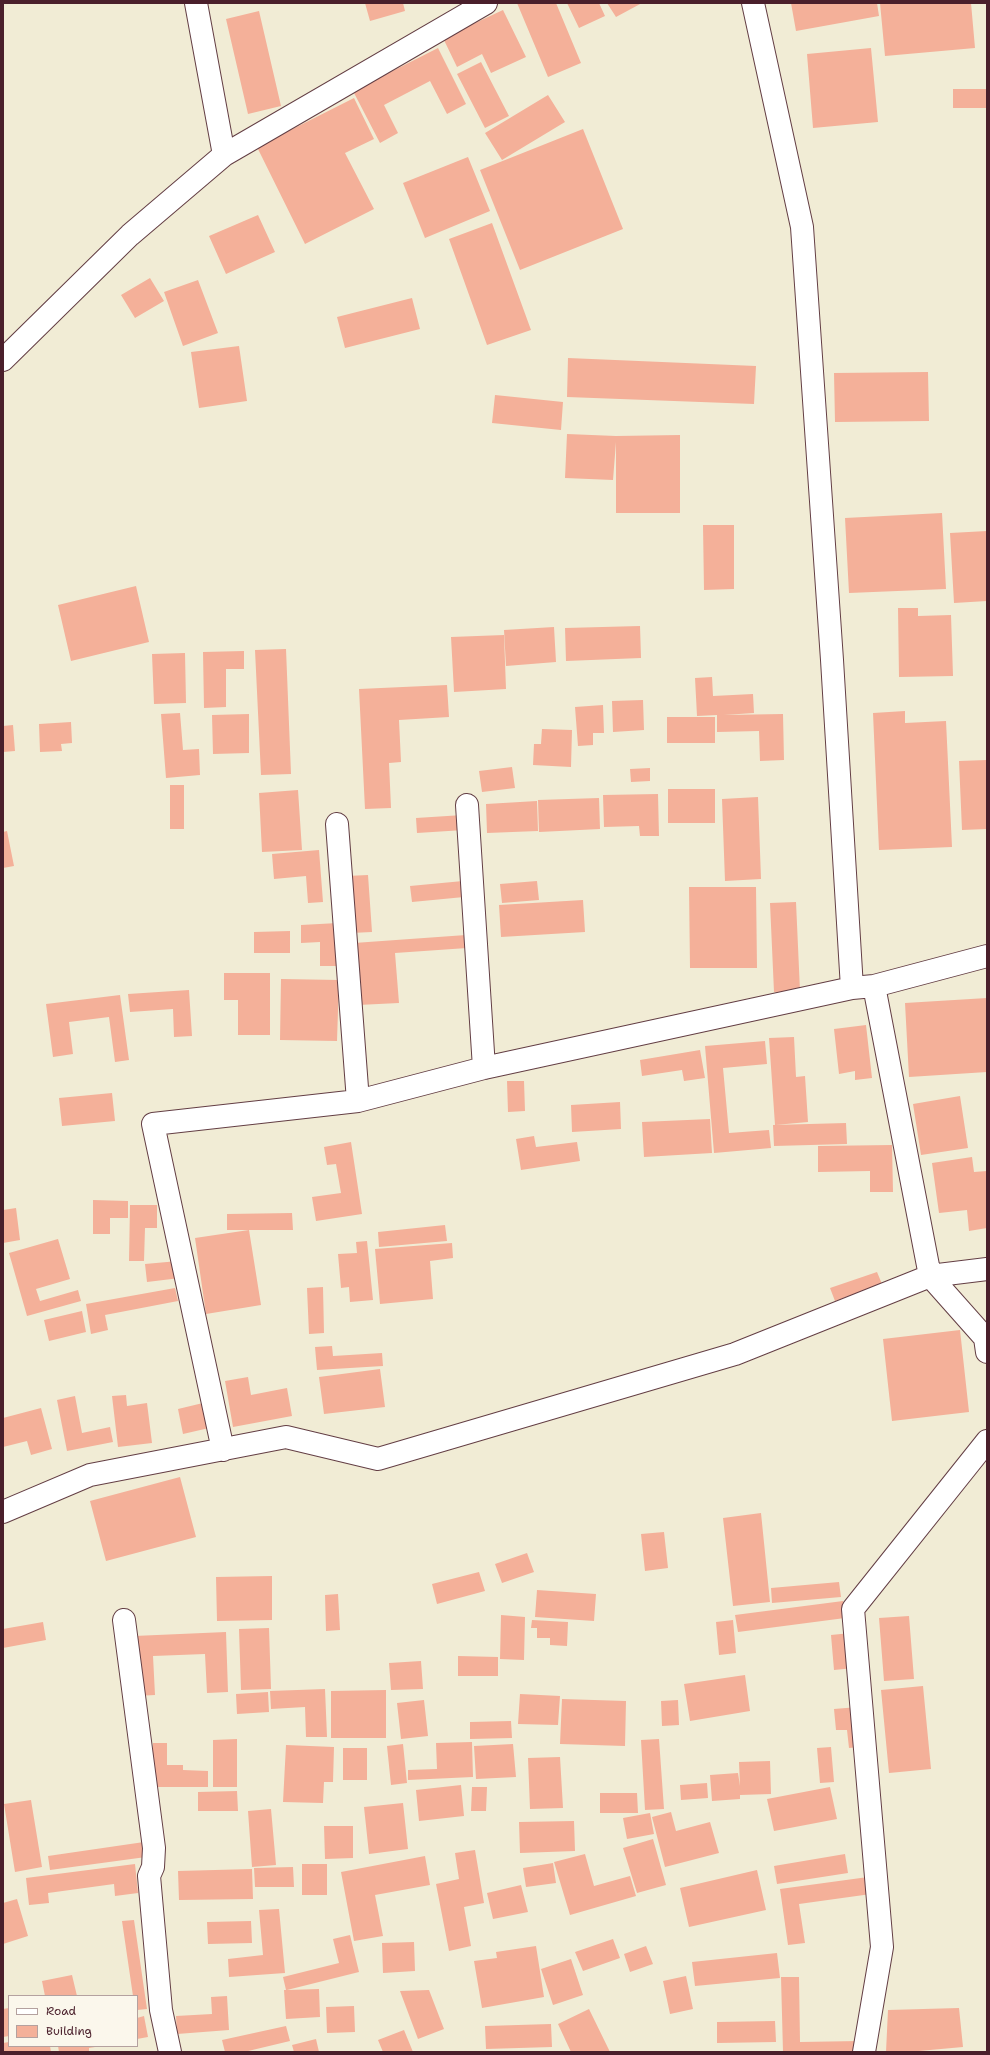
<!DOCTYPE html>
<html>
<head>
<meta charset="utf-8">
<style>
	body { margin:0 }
	#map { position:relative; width:990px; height:2055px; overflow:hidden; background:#f1ecd5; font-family:"Shantell Sans",sans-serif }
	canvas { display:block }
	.frame { position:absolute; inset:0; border:4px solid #4a1f2b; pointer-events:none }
	.legend { position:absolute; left:8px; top:1995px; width:130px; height:52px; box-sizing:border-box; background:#fbf7ec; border:1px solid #b4a19f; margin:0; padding:5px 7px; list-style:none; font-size:12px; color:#4a1f2b }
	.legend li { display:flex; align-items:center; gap:8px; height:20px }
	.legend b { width:20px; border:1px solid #b4a19f }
</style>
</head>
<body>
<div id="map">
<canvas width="990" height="2055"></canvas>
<div class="frame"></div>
<ul class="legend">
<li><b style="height:5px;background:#fff"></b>Road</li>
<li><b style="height:11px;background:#f4b099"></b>Building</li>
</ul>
</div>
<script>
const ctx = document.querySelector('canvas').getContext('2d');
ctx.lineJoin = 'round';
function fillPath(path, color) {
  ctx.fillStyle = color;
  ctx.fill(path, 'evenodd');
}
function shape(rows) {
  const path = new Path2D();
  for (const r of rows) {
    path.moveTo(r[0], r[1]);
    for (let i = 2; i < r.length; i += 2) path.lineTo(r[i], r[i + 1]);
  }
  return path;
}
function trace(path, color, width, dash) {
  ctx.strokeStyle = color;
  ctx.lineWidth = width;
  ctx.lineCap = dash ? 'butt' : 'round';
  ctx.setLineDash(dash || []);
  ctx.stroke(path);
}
fillPath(shape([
	[365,3,403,3,405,11,370,21],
	[517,3,556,3,581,63,548,77],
	[567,3,599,3,605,16,579,28],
	[607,3,642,3,616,17],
	[791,3,877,3,879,16,796,31],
	[880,3,971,3,975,48,885,56],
	[503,10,526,57,491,73,482,54,457,67,443,38],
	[259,11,281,106,248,114,226,19],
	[438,48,466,104,447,114,430,81,384,105,398,133,380,143,353,91],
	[871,48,878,122,813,128,807,54],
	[481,62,509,116,485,128,457,74],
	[953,89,987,89,987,108,953,108],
	[548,95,565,122,502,160,485,133],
	[354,98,374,139,345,153,374,209,305,244,257,147],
	[583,129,623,229,520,270,480,170],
	[468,157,490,211,425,238,403,183],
	[258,215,275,252,226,274,209,236],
	[492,223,531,330,487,345,449,239],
	[150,278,164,301,135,318,121,295],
	[198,280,218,333,183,346,164,292],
	[412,298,420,329,345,348,337,317],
	[239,346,247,401,199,408,191,352],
	[568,358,756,366,754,404,567,397],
	[928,372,929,421,835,422,834,373],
	[495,395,563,402,561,430,492,423],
	[567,434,616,436,680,435,680,513,616,513,616,442,613,480,565,478],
	[942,513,946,589,849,593,845,518],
	[703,525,734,525,734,589,704,590],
	[987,531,987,601,954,603,950,533],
	[136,586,149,642,71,661,58,605],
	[898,608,918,608,918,616,951,615,953,676,899,677],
	[640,626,641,658,566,661,565,628],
	[554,627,556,662,506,666,504,630],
	[504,635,506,689,454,692,451,637],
	[286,649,291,774,261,775,255,650],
	[244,651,244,669,226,669,226,707,204,708,203,652],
	[185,653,186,703,154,704,152,654],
	[712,677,713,696,753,694,754,713,724,715,783,714,784,760,760,761,759,731,717,732,717,715,697,716,695,678],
	[447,685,449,717,399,720,401,762,389,763,391,808,365,809,359,689],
	[643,700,644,730,613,732,612,701],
	[603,705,604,733,593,733,593,745,578,746,575,707],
	[905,711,905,723,946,721,952,847,879,850,873,713],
	[180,713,183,750,199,749,200,775,166,778,161,714],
	[249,714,249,753,213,754,212,715],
	[667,717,715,717,715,743,667,743],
	[71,722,72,743,61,744,62,751,40,752,39,724],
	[13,725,15,751,3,752,3,726],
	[542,729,572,730,571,767,533,765,534,744,541,744],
	[987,760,987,829,962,830,959,761],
	[512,767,515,788,482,792,479,771],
	[650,768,650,781,631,782,630,769],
	[170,785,184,785,184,829,170,829],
	[668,789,715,789,715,823,668,823],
	[298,790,302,850,262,852,259,793],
	[658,794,659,836,640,836,639,826,604,827,603,795],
	[758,797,761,879,725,881,722,799],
	[599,798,600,829,539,832,538,800],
	[537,801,538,831,487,833,486,804],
	[463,815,464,830,417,833,416,818],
	[7,831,14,866,3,868,3,832],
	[319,850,323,902,308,903,306,876,274,879,272,854],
	[368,875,372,932,351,933,347,876],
	[463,881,464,897,412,902,410,886],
	[537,881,539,900,502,903,500,884],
	[689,887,756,887,757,968,690,968],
	[583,900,585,932,501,937,499,905],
	[796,902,800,991,774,992,770,903],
	[338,923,340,966,320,966,320,942,301,943,301,925],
	[290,931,290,953,254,953,254,932],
	[466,935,467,948,395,953,399,1003,358,1005,354,943],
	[224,973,270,973,270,1035,238,1035,238,1000,224,1000],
	[281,979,339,980,337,1041,280,1040],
	[189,990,192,1036,174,1037,173,1009,130,1012,128,994],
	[120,995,129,1060,115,1062,109,1017,69,1022,73,1054,53,1057,46,1004],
	[987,998,987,1072,909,1077,905,1003],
	[866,1025,872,1078,855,1080,855,1071,839,1074,834,1029],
	[794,1037,796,1077,805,1076,808,1122,775,1125,769,1038],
	[765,1041,767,1064,723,1068,729,1133,769,1130,771,1148,714,1153,705,1046],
	[700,1050,705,1078,684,1081,682,1070,642,1076,640,1060],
	[507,1081,524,1081,525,1111,508,1112],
	[112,1093,115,1121,62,1126,59,1098],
	[960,1096,968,1148,921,1155,913,1104],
	[620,1102,621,1129,572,1132,571,1105],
	[710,1119,712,1153,644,1157,642,1122],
	[846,1123,847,1144,774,1146,773,1125],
	[534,1136,536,1147,577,1142,580,1161,521,1170,516,1139],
	[351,1142,362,1214,316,1221,312,1197,341,1193,336,1164,327,1165,324,1147],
	[892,1145,893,1192,870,1192,870,1171,818,1172,818,1146],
	[972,1157,974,1172,987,1171,987,1228,969,1231,967,1210,939,1213,932,1163],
	[93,1200,128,1201,128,1218,110,1218,110,1234,93,1234],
	[130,1205,157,1205,157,1228,145,1228,144,1261,129,1261],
	[16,1208,20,1240,3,1243,3,1210],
	[292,1213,293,1230,227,1230,227,1214],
	[445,1225,447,1241,379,1247,378,1232],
	[249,1230,261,1305,206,1314,195,1238],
	[58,1239,70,1279,36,1289,40,1301,78,1290,81,1301,27,1316,9,1253],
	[367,1241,373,1300,350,1302,349,1287,341,1288,338,1254,357,1253,356,1242],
	[452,1243,453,1258,430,1261,433,1299,380,1304,375,1249],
	[178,1261,180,1278,147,1282,145,1264],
	[877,1272,882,1284,835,1301,830,1288],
	[323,1287,324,1333,309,1334,307,1288],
	[175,1288,178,1301,105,1315,108,1330,91,1334,86,1304],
	[82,1311,86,1332,49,1341,44,1320],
	[960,1330,969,1412,892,1421,883,1339],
	[332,1346,333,1356,382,1353,383,1366,317,1370,315,1347],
	[380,1369,385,1407,324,1414,319,1377],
	[248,1377,251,1395,287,1388,292,1416,233,1427,225,1381],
	[126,1395,127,1406,147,1403,152,1443,118,1447,112,1396],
	[75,1396,82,1433,110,1427,113,1442,67,1451,57,1400],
	[203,1403,209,1428,183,1434,178,1409],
	[41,1408,52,1449,31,1455,27,1441,3,1447,3,1418],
	[180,1477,196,1537,106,1561,90,1501],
	[761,1513,770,1602,733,1606,723,1518],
	[664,1532,668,1568,645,1571,641,1534],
	[527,1553,534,1572,502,1583,495,1564],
	[479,1572,485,1591,437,1604,432,1584],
	[272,1576,272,1620,217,1621,216,1577],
	[839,1582,841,1597,772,1603,771,1588],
	[537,1590,596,1594,594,1621,535,1617],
	[338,1594,340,1630,326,1631,325,1595],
	[843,1601,845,1618,738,1632,735,1615],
	[501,1615,525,1617,524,1660,500,1659],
	[909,1616,914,1679,884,1681,879,1618],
	[532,1620,568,1622,567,1646,550,1645,550,1638,537,1638,537,1628,531,1628],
	[733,1620,736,1653,719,1655,716,1622],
	[43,1622,46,1640,3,1648,3,1629],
	[269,1628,271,1689,241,1690,239,1629],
	[226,1632,228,1692,207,1693,205,1654,153,1656,155,1695,136,1696,134,1636],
	[851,1633,854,1668,834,1670,831,1635],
	[458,1656,498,1657,498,1676,458,1676],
	[421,1661,423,1689,391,1690,389,1663],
	[745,1675,750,1711,690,1721,684,1684],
	[923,1686,931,1769,889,1773,881,1690],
	[325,1689,327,1737,306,1737,305,1707,271,1709,270,1691],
	[386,1690,386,1738,331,1738,331,1691],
	[268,1692,269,1712,237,1714,236,1694],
	[520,1694,560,1696,558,1725,518,1724],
	[562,1699,626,1701,625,1746,560,1744],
	[424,1700,428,1736,401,1739,397,1703],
	[678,1700,679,1725,662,1726,661,1701],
	[858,1707,860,1747,849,1748,847,1730,836,1730,834,1709],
	[511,1721,512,1738,470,1739,470,1722],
	[237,1739,237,1787,213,1787,213,1740],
	[659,1739,664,1809,645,1810,641,1740],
	[472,1742,473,1777,408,1780,408,1770,437,1769,436,1743],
	[153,1743,167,1743,167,1765,183,1765,183,1770,208,1771,208,1787,153,1787],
	[403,1744,407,1783,391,1785,387,1746],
	[513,1744,516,1777,476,1779,474,1746],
	[286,1745,334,1747,333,1782,324,1782,323,1803,283,1802],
	[831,1747,834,1782,820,1783,817,1748],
	[343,1748,367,1748,367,1780,343,1780],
	[560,1757,563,1808,530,1809,528,1758],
	[770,1761,771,1794,740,1795,740,1799,712,1801,710,1775,738,1773,740,1786,739,1762],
	[707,1783,708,1798,681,1800,680,1785],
	[461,1785,464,1816,419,1821,416,1790],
	[472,1787,487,1787,486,1811,471,1811],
	[830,1787,837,1819,774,1831,767,1799],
	[237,1791,238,1811,198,1811,198,1792],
	[600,1793,637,1793,638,1813,600,1813],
	[31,1800,42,1867,15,1872,4,1804],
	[403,1803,408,1849,369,1854,364,1807],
	[271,1809,276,1865,252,1867,248,1811],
	[671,1812,676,1831,710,1822,719,1853,665,1867,652,1817],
	[650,1813,654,1834,627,1839,623,1818],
	[574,1821,575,1851,520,1853,519,1822],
	[324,1826,353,1826,353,1858,325,1859],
	[653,1839,666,1885,637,1893,623,1848],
	[144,1842,146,1857,50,1870,48,1856],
	[475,1850,484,1903,464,1907,471,1946,449,1951,436,1884,459,1879,455,1853],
	[585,1854,594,1886,630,1876,636,1896,570,1915,554,1862],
	[845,1854,848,1873,777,1884,774,1866],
	[425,1856,430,1885,375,1895,383,1936,354,1941,341,1872],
	[553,1863,556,1883,526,1887,523,1868],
	[135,1864,138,1893,115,1896,114,1884,48,1893,49,1903,29,1905,26,1878],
	[302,1864,327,1864,327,1895,302,1895],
	[293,1867,294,1887,255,1887,254,1868],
	[252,1869,253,1899,179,1900,178,1871],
	[757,1870,766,1910,689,1927,680,1888],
	[868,1877,871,1894,799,1904,805,1943,788,1945,780,1889],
	[521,1885,528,1912,493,1919,487,1893],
	[17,1899,28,1936,3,1944,3,1903],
	[279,1909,285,1973,229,1977,228,1959,263,1955,259,1910],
	[134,1920,147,2009,137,2010,137,1996,133,1996,122,1921],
	[251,1921,252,1943,208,1944,207,1922],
	[350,1935,359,1972,287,1990,319,1989,320,2017,286,2019,284,1990,286,1990,283,1977,339,1963,333,1939],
	[613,1939,620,1958,583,1971,575,1952],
	[414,1942,415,1971,383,1973,382,1943],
	[536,1946,544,1997,482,2008,474,1961,497,1958,496,1952],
	[646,1946,653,1964,630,1972,624,1954],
	[777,1953,780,1978,695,1986,692,1962],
	[571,1959,583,1995,553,2005,541,1969],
	[72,1975,77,1996,45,1996,42,1981],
	[686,1976,693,2009,670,2014,663,1981],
	[781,1977,799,1977,800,2042,859,2041,859,2052,783,2052],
	[429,1990,444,2029,418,2039,400,1991],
	[227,1996,229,2030,177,2034,176,2016,212,2014,211,1997],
	[354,2006,355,2032,327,2033,326,2007],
	[9,2008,9,2036,3,2037,3,2009],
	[959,2008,963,2047,908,2052,886,2052,888,2010],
	[589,2009,610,2052,571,2052,558,2024],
	[144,2016,148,2037,137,2039,137,2018],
	[775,2021,776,2042,717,2043,717,2022],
	[551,2024,552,2047,486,2049,485,2026],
	[286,2026,290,2041,244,2052,225,2052,222,2040],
	[404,2030,413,2052,383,2052,378,2040],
	[316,2039,319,2052,294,2052,292,2045],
	[9,2042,9,2046,50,2046,51,2052,3,2052,3,2043],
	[58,2046,95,2046,95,2047,89,2048,89,2052,59,2052]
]), '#f4b099');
const street = shape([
	[196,3,224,155],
	[753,3,802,227,832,660,852,988],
	[3,360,130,235,224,155,486,3],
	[467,805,484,1068],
	[337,824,358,1101],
	[874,986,930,1276,985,1338,987,1352],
	[223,1450,153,1124,358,1101,484,1068,852,988,874,986,987,956],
	[3,1512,90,1475,286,1437,378,1459,735,1354,930,1276,987,1269],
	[124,1620,154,1848,153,1867,149,1876,161,2010,170,2052],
	[864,2052,882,1947,853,1609,987,1441]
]);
trace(street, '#633e44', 24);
trace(street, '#fff', 22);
</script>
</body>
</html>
